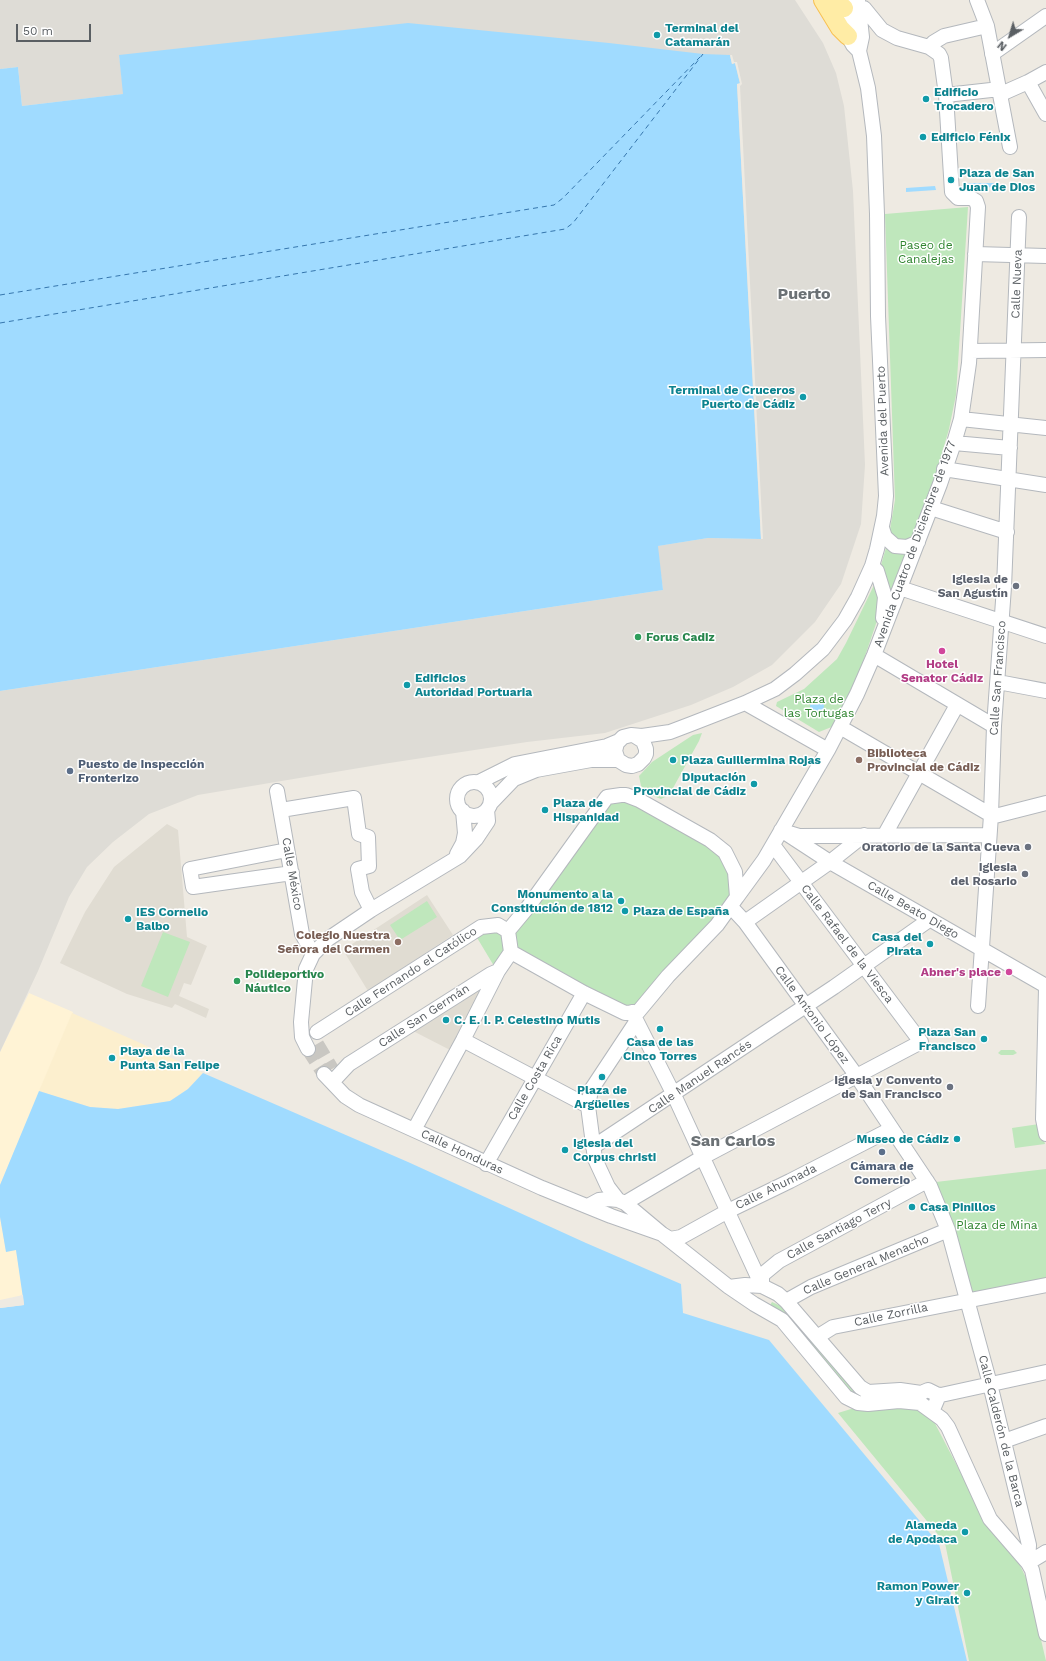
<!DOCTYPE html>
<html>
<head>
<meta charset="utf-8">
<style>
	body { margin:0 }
	#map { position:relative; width:1046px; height:1661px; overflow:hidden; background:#eeeae2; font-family:"Work Sans",sans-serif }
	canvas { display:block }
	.north { position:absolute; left:990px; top:16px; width:40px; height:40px; -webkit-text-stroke:3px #fff; paint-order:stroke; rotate:218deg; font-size:11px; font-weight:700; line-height:16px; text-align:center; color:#5a5f63 }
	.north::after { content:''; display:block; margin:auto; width:14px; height:18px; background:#5a5f63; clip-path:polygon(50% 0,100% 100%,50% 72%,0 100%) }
	.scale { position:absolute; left:16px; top:24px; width:75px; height:18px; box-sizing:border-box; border:2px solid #5a5f63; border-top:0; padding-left:5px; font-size:12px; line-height:14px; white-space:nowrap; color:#5a5f63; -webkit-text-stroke:3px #fff; paint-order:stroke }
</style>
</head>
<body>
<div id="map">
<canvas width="1046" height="1661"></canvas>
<div class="north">N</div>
<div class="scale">50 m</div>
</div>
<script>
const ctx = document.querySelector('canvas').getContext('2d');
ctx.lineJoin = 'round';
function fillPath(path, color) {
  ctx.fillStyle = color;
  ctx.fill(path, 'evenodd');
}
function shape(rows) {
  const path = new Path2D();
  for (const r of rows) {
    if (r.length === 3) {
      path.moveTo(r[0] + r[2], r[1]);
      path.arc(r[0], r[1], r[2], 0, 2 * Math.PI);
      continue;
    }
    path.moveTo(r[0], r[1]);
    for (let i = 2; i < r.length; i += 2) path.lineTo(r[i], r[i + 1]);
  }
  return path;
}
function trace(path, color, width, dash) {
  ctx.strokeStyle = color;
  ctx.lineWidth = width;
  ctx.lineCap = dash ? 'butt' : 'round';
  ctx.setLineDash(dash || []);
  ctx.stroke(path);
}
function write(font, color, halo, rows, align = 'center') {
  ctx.font = font + ' "Work Sans",sans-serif';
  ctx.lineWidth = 3;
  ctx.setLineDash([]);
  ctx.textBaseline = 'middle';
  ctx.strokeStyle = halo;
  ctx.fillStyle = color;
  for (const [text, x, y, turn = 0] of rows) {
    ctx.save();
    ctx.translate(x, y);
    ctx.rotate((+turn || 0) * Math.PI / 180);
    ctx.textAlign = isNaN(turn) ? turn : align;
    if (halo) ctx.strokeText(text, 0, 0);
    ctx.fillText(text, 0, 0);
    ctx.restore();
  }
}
fillPath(shape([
	[29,993,73,1012,0,1185,0,1052],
	[0,1217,6,1251,16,1250,23,1295,0,1300]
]), '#fff3d5');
fillPath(shape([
	[0,0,795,0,823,43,836,73,844,106,853,191,865,465,861,524,841,584,815,622,772,665,733,687,691,705,605,733,527,742,383,764,198,795,149,814,113,842,87,867,69,897,38,971,0,1052,0,691,663,590,657,546,708,538,761,539,732,64,730,55,119,55,124,94,22,106,18,67,0,69]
]), '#dedcd6');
fillPath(shape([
	[167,824,178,830,187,937,207,946,191,985,184,983,179,996,209,1009,206,1018,175,1004,172,1008,127,994,60,963,85,912,114,867],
	[427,895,453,935,368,991,343,950],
	[482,984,486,988,452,1051,415,1032,412,1027]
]), '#e0dcd2');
fillPath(shape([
	[968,207,956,395,949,429,932,488,889,596,881,565,888,541,895,500,885,214],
	[875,583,881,609,862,665,834,726,819,732,776,706,777,702,804,689,837,659,846,643],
	[702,733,699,741,673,788,665,797,661,799,651,795,641,786,639,776,652,762,693,735],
	[626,795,718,847,737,897,638,1012,511,952,508,931,607,797],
	[427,901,437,917,400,940,390,925],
	[500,928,508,950,494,966,476,936],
	[163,932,190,942,168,997,141,986],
	[1001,1050,1014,1050,1017,1053,1013,1055,1001,1055,998,1053],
	[1039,1124,1045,1144,1015,1148,1012,1128],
	[1046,1169,1046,1285,967,1300,930,1186,936,1182],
	[772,1302,785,1308,869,1395,858,1401,769,1307],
	[910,1405,929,1412,978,1506,1016,1557,1027,1580,1046,1661,969,1661,945,1543,838,1413,851,1409]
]), '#bfe7bc');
fillPath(shape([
	[72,1013,138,1042,203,1073,188,1089,170,1101,118,1109,90,1107,39,1091]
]), '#fcefce');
fillPath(shape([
	[408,23,609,43,703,54,730,55,732,64,735,63,740,84,737,84,761,539,708,538,658,546,663,590,0,691,0,69,18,67,22,106,123,94,119,55],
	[968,183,994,183,995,187,968,188],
	[935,186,936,190,906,192,906,188],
	[817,706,7],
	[203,1073,408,1162,586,1243,681,1284,683,1313,769,1340,939,1544,967,1661,0,1661,0,1308,24,1305,16,1250,6,1252,0,1217,0,1185,39,1091,90,1107,118,1109,170,1101,188,1089]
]), '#a0dbff');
fillPath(shape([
	[730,55,732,55,734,62,737,62,742,84,740,86,763,539,761,539,737,84,740,83,735,63,732,64],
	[21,1295,23,1295,24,1305,0,1308,0,1306,22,1303]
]), '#eeeae2');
trace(shape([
	[0,295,554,205,563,198,700,57],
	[0,323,565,229,573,223,703,54]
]), '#3676ad', 1, [5, 4]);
trace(shape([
	[317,1044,332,1069],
	[308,1049,324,1074]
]), '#c9c7c2', 14, [14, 7]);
const minor = shape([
	[858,0,862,37,859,51],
	[977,0,987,26,1010,147],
	[929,47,934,42,944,36,987,26],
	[992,54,1046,16],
	[1028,82,1046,114],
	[1001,94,1028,82,1046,72],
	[946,95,1000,89],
	[975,254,1046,256],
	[970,351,1046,350],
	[961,419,1046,428],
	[954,443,1010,448],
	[944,469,1046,485],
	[931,508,1007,532],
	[882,528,885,537,895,546,907,547,918,542],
	[872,566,877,571,885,597,883,618],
	[900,588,1046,636],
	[874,655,994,726],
	[998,682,1046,691],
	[745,703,828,750],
	[840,727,991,815,995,816,1046,803],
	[635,736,643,741,646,749,646,754,644,758,638,764,632,766,626,765,618,760,615,751,617,743,623,737,631,735,642,736,670,732,691,724,745,703,775,689,795,674,823,649,845,620,858,597,872,566,877,549,884,516,886,496,878,316,877,214,874,136,868,88,859,51,853,45,848,36,844,0],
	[479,782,515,764,607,746,619,741],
	[474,799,17],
	[277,791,302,934,313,954],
	[621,795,626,795,639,800,710,840,725,852,735,872,737,897,717,925,668,976,638,1012,625,1013,584,993,511,952,508,931,528,907,607,797,621,795],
	[490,804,514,779,536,770,591,760,618,760],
	[281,810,354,798,359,834,368,837,369,866,358,869,362,892,371,910],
	[781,830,830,862,1046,986],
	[789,833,799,836,988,835],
	[884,836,957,705],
	[287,850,190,869,193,887,292,873],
	[457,854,463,843,465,833,463,811],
	[737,897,764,860,828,750,857,694,874,655,940,484,954,443,961,419,969,363,978,207,976,201,971,198,958,198,952,192,946,95,941,58,939,54,929,47,897,38,882,30,864,8,844,8],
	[731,907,745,922,856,1075,930,1186,948,1230,990,1384,1029,1545,1028,1563],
	[745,922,830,862,864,835],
	[1046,988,1043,1119,1046,1134],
	[978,1006,991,815,994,726,1004,587,1019,217],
	[632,1012,674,1095,762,1286],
	[317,1032,481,927,498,925,508,931],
	[463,1040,588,1106],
	[308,1049,302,1037,301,1022,306,969,313,954,328,939,371,910,460,856,476,839,488,821,487,810],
	[324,1074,345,1096,359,1105,542,1188,611,1216,662,1234,670,1239,681,1237,728,1211,790,1181,891,1129],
	[335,1079,349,1064,491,974,498,971,511,952],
	[414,1130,463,1040,498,971],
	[593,1147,834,987,929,920],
	[486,1164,584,993],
	[618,1200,608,1187,595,1159,588,1106,591,1090,636,1022],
	[625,1203,703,1157,921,1042,773,845],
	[588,1206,599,1200,608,1199,618,1200,625,1203,662,1234,729,1287,754,1304,782,1320,846,1397,858,1403,868,1404,899,1401,920,1403],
	[762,1286,762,1275,779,1261,927,1181],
	[729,1287,745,1285,762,1286,778,1294,786,1301,860,1387,868,1392,900,1390,921,1393],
	[786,1301,811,1287,948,1230],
	[817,1337,833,1327,1046,1285],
	[936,1394,941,1395,1046,1372],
	[928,1408,934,1407,937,1400,936,1394,928,1390,921,1393,919,1398,920,1403,942,1419,948,1427,990,1519,1028,1563,1032,1570,1046,1634],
	[1004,1441,1046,1426],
	[1028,1563,1046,1552]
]);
const major = shape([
	[823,0,840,28,848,36],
	[833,0,844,8]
]);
trace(minor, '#b4b8bd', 16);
trace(major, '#f8c051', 20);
trace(minor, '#fff', 14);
trace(major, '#ffeca5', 18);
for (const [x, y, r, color] of [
	[657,35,4,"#0f9aa8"],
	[926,99,4,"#0f9aa8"],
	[923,137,4,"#0f9aa8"],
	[951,180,4,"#0f9aa8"],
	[803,397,4,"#0f9aa8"],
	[1016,586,4,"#6b7280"],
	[638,637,4,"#2e9e5b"],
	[942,651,4,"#d1479c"],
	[407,685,4,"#0f9aa8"],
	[673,760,4,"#0f9aa8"],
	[859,760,4,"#8d6e63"],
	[70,771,4,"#5c6f8a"],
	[754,784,4,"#0f9aa8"],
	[545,810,4,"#0f9aa8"],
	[1028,847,4,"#6b7280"],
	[1025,874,4,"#6b7280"],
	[621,901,4,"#0f9aa8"],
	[625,911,4,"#0f9aa8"],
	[128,919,4,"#0f9aa8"],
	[398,942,4,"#8d6e63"],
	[930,944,4,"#0f9aa8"],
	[1009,972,4,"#d1479c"],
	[237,981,4,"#2e9e5b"],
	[446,1020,4,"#0f9aa8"],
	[660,1029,4,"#0f9aa8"],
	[984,1039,4,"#0f9aa8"],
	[112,1058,4,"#0f9aa8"],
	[602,1077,4,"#0f9aa8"],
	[950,1087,4,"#6b7280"],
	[957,1139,4,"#0f9aa8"],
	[565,1150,4,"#0f9aa8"],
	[882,1152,4,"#5c6f8a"],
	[912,1207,4,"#0f9aa8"],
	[965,1532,4,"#0f9aa8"],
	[967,1593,4,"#0f9aa8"]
]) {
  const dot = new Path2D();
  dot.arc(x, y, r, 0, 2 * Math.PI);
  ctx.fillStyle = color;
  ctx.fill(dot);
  trace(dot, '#fff', 1.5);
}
write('bold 12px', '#0d838f', '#fff', [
	["Terminal del",665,28],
	["Catamarán",665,42],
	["Edificio",934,92],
	["Trocadero",934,106],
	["Edificio Fénix",931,137],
	["Plaza de San",959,173],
	["Juan de Dios",959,187],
	["Terminal de Cruceros",795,390,"right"],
	["Puerto de Cádiz",795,404,"right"],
	["Edificios",415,678],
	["Autoridad Portuaria",415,692],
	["Plaza Guillermina Rojas",681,760],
	["Diputación",746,777,"right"],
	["Provincial de Cádiz",746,791,"right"],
	["Plaza de",553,803],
	["Hispanidad",553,817],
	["Monumento a la",613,894,"right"],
	["Constitución de 1812",613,908,"right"],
	["Plaza de España",633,911],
	["IES Cornelio",136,912],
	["Balbo",136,926],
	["Casa del",922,937,"right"],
	["Pirata",922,951,"right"],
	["C. E. I. P. Celestino Mutis",454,1020],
	["Plaza San",976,1032,"right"],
	["Francisco",976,1046,"right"],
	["Casa de las",660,1042,"center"],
	["Cinco Torres",660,1056,"center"],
	["Playa de la",120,1051],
	["Punta San Felipe",120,1065],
	["Plaza de",602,1090,"center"],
	["Argüelles",602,1104,"center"],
	["Museo de Cádiz",949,1139,"right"],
	["Iglesia del",573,1143],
	["Corpus christi",573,1157],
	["Casa Pinillos",920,1207],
	["Alameda",957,1525,"right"],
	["de Apodaca",957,1539,"right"],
	["Ramon Power",959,1586,"right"],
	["y Giralt",959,1600,"right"]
], 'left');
write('12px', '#308530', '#fff', [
	["Paseo de",926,245],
	["Canalejas",926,259],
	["Plaza de",819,699],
	["las Tortugas",819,713],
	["Plaza de Mina",997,1225]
]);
write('12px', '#5a5f63', '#fff', [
	["Calle Nueva",1017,284,-88],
	["Avenida del Puerto",883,421,-92],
	["Avenida Cuatro de Diciembre de 1977",915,544,-70],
	["Calle San Francisco",998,678,-86],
	["Calle México",292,874,80],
	["Calle Beato Diego",913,910,30],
	["Calle Rafael de la Viesca",847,944,53],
	["Calle Fernando el Católico",411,972,-33],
	["Calle Antonio López",812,1015,54],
	["Calle San Germán",424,1016,-33],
	["Calle Manuel Rancés",700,1077,-34],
	["Calle Costa Rica",535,1078,-60],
	["Calle Honduras",462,1152,25],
	["Calle Ahumada",776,1187,-26],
	["Calle Santiago Terry",839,1229,-28],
	["Calle General Menacho",866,1265,-23],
	["Calle Zorrilla",891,1315,-12],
	["Calle Calderón de la Barca",1001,1431,76]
]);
write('bold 12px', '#5b616d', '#fff', [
	["Iglesia de",1008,579],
	["San Agustín",1008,593],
	["Oratorio de la Santa Cueva",1020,847],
	["Iglesia",1017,867],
	["del Rosario",1017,881],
	["Iglesia y Convento",942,1080],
	["de San Francisco",942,1094]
], 'right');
write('bold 12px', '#27864d', '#fff', [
	["Forus Cadiz",646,637],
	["Polideportivo",245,974],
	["Náutico",245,988]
], 'left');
write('bold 12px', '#b23c85', '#fff', [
	["Hotel",942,664],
	["Senator Cádiz",942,678],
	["Abner's place",1001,972,"right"]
]);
write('bold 12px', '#785e54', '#fff', [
	["Biblioteca",867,753],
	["Provincial de Cádiz",867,767],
	["Colegio Nuestra",390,935,"right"],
	["Señora del Carmen",390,949,"right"]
], 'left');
write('bold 12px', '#4e5e75', '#fff', [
	["Puesto de Inspección",78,764],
	["Fronterizo",78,778],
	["Cámara de",882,1166,"center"],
	["Comercio",882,1180,"center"]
], 'left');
write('bold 16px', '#6b7175', '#fff', [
	["Puerto",804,294],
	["San Carlos",733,1141]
]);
</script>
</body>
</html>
